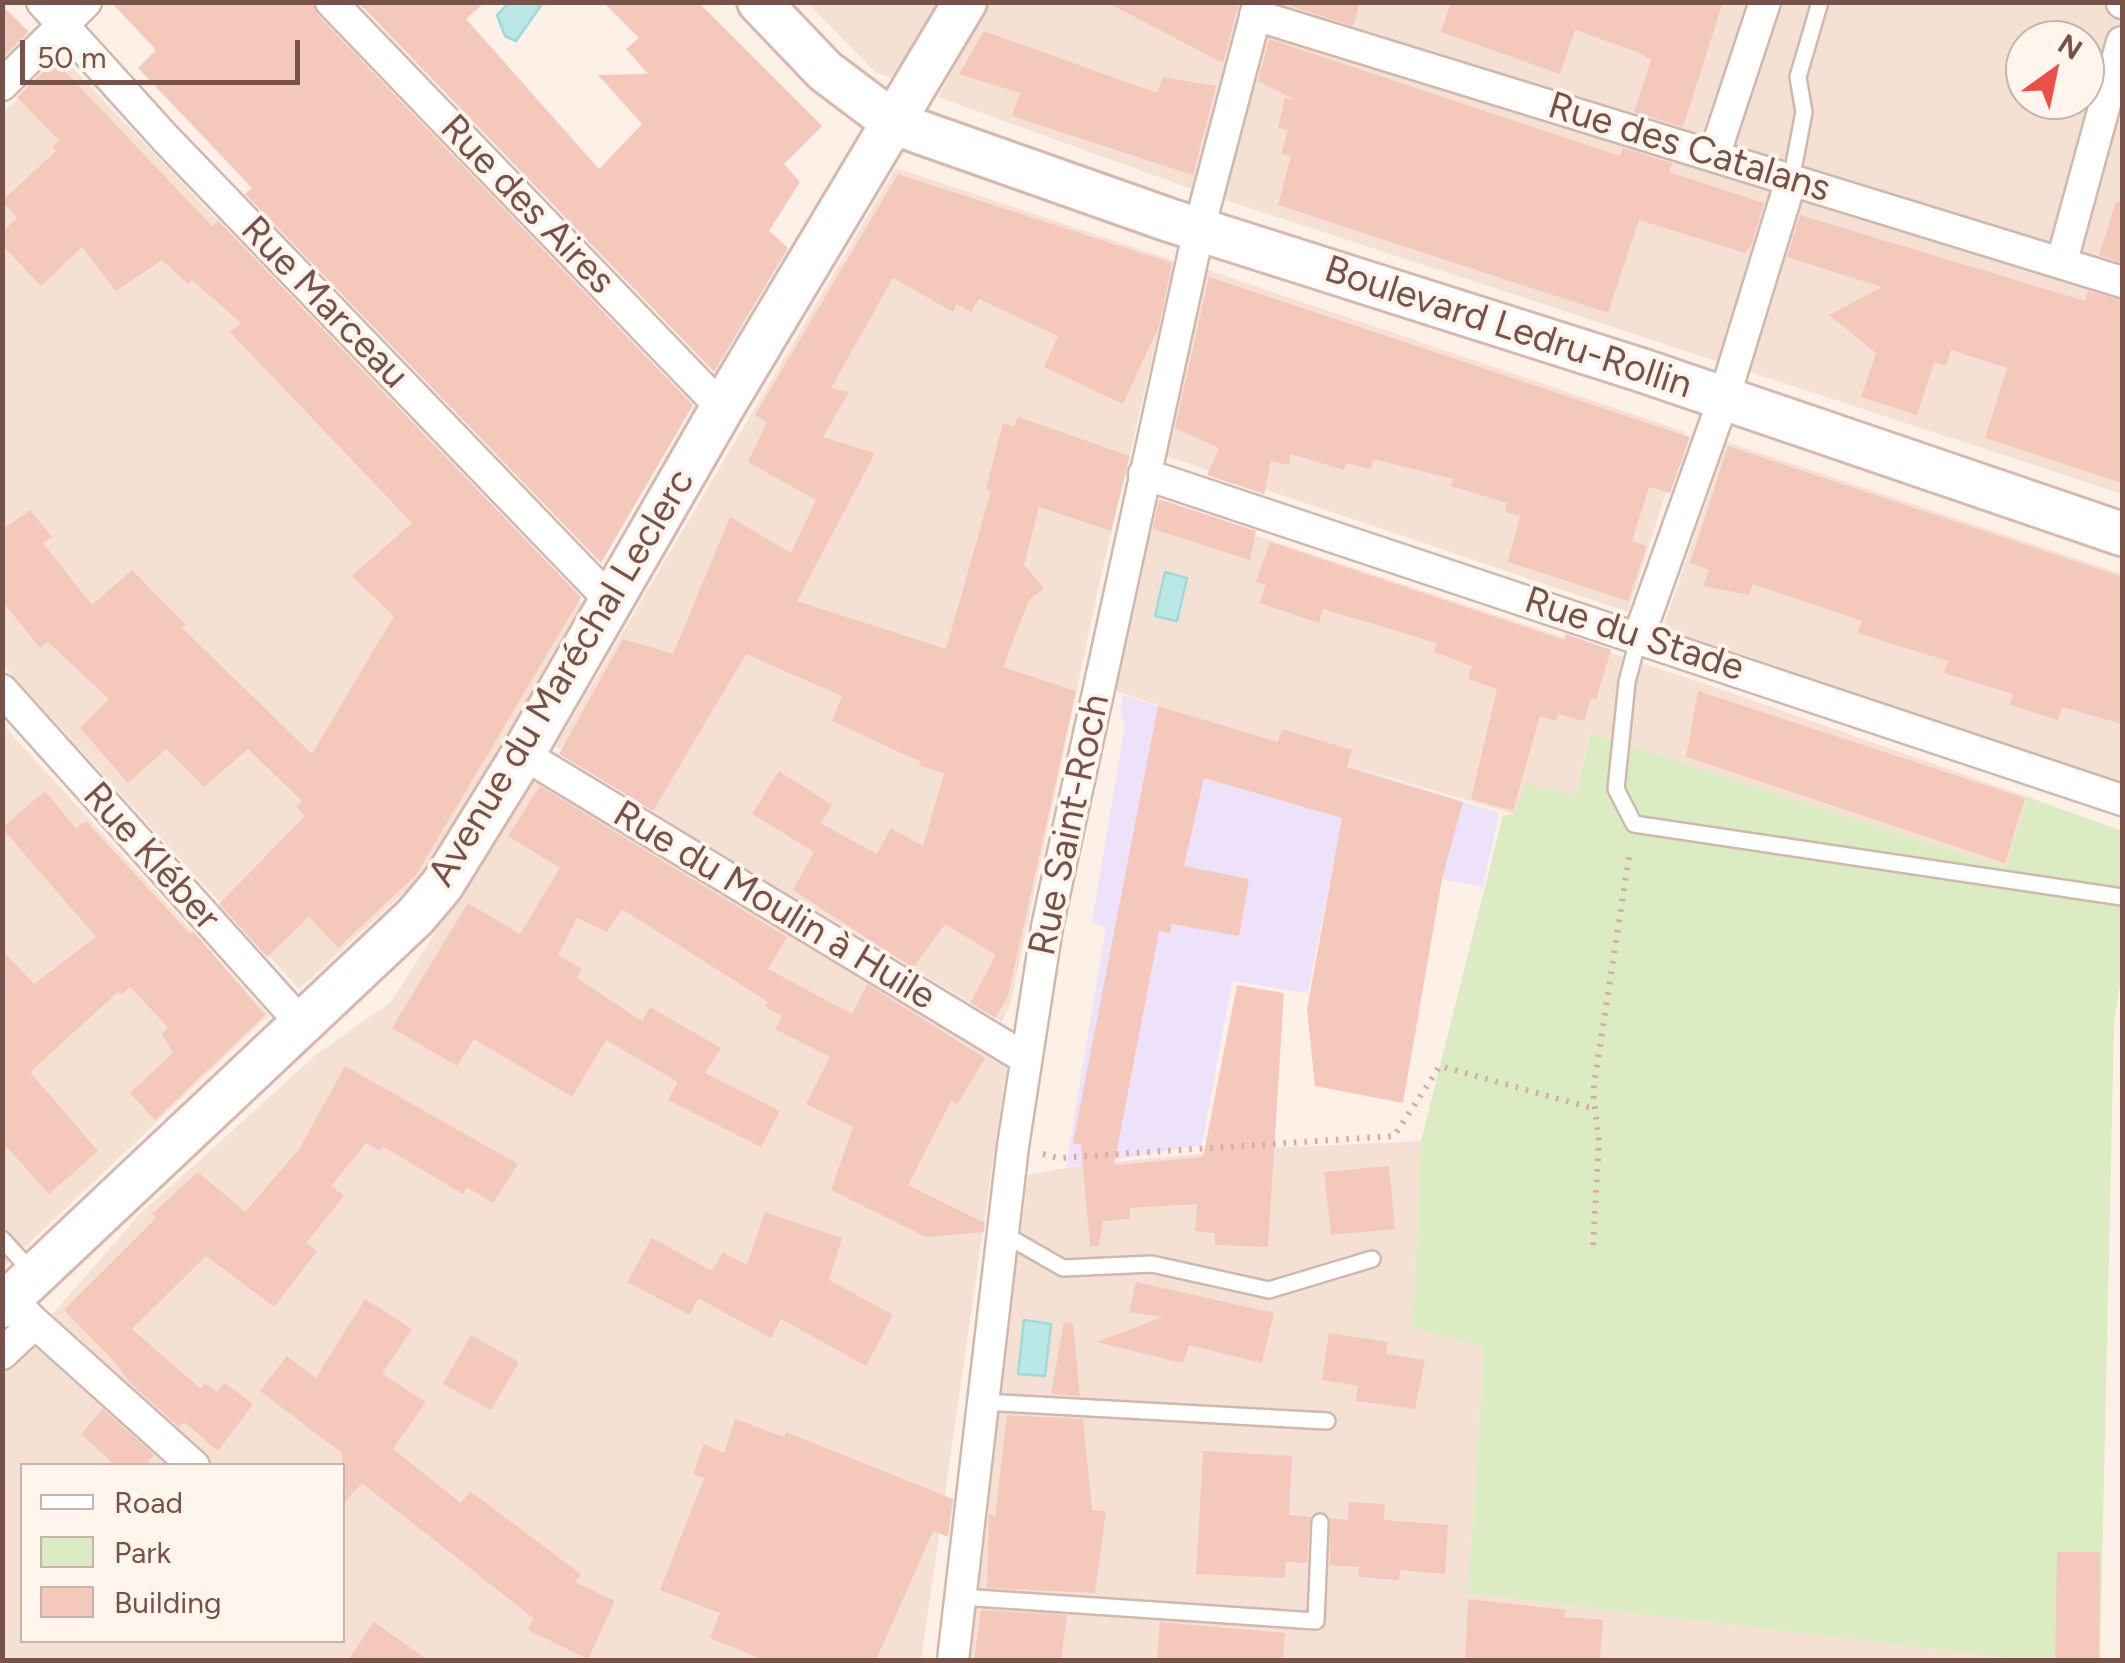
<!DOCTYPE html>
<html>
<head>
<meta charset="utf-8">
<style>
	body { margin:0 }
	#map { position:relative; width:2125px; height:1663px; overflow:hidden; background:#fdf0e6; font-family:Figtree,sans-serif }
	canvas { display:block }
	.frame { position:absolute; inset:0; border:5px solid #775249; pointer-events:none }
	.legend { position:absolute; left:20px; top:1463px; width:325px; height:180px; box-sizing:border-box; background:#fff5ed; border:2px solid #c9b4ab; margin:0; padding:12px 18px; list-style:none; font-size:30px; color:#775249 }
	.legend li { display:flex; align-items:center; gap:20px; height:50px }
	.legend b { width:50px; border:2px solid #c9b4ab }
	.north { position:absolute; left:2005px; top:20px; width:100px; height:100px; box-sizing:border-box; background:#fff5ed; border:2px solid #c9b4ab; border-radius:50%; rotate:33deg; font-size:28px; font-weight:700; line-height:40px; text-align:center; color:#775249 }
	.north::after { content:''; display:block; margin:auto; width:35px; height:45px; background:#eb4f47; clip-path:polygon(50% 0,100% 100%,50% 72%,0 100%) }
	.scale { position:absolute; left:20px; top:40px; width:280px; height:45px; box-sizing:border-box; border:5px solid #775249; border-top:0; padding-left:12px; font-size:30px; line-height:35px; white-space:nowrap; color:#775249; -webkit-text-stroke:8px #fff5ed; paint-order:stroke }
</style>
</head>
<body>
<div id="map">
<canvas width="2125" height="1663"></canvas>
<div class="frame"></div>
<ul class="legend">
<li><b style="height:12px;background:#fff"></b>Road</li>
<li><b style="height:28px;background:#dbecc3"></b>Park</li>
<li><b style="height:28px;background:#f4c9bc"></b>Building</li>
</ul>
<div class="north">N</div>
<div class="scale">50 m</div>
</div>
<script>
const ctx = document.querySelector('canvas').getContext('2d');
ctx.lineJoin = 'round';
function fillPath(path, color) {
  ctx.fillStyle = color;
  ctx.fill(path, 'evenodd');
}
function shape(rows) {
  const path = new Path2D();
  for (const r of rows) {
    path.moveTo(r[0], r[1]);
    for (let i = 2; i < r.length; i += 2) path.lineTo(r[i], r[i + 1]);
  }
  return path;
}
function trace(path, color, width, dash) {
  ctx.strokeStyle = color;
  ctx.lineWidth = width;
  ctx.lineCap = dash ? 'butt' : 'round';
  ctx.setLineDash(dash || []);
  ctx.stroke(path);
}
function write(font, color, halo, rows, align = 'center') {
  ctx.font = font + ' Figtree,sans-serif';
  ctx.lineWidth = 8;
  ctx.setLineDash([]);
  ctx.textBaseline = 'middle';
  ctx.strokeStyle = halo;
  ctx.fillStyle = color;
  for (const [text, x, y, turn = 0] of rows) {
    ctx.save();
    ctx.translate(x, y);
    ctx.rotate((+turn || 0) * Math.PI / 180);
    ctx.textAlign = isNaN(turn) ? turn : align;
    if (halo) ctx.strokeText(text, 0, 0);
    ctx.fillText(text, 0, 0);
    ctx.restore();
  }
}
fillPath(shape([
	[808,3,943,3,900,80,876,73],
	[989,3,2122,3,2122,494,1189,188,938,97],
	[2025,40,2085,40,2085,100,2025,100],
	[63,58,582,603,428,870,299,989,3,665,2,113],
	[896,168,1175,261,1099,585,1011,1002,1002,1022,672,824,556,746],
	[1205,269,1685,432,1628,612,1166,456],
	[1727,442,2122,574,2122,783,1663,628],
	[1154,502,1723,690,2028,797,2007,868,1589,734,1576,796,1514,814,1249,736,1116,691],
	[3,725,269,1015,3,1268],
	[534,778,1007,1063,921,1660,3,1660,3,1364,49,1318,139,1215,318,1053,391,1002],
	[22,1466,342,1466,342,1640,22,1640],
	[1421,1141,1413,1327,1484,1346,1468,1593,2024,1660,964,1660,1028,1175,1082,1165,1252,1149]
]), '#f5e0d4');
fillPath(shape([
	[1123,695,1499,813,1483,887,1334,859,1308,993,1232,981,1202,1145,1066,1167,1106,927,1092,922,1125,725,1120,711]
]), '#ede2fa');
fillPath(shape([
	[1590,733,2006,868,2028,797,2122,831,2122,971,2114,1025,2100,1660,2024,1660,1468,1593,1484,1347,1413,1328,1421,1141,1503,815,1514,814,1525,783,1576,796]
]), '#dbecc3');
const water = shape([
	[509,3,542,4,516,41,505,36,497,15,509,3],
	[1165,572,1187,578,1177,621,1155,616,1165,572],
	[1024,1320,1051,1324,1045,1376,1018,1374,1024,1320]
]);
fillPath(water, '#b9e8e6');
trace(water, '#9fdad9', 2.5);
fillPath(shape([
	[111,2,313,2,318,15,693,405,601,563,245,194,252,188,138,68,156,50],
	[358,2,485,2,466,19,599,169,642,124,598,75,648,74,626,49,639,38,603,2,698,2,822,126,784,164,800,182,769,231,788,248,714,372],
	[1106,2,1239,2,1223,63],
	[1278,2,1360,2,1353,26],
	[1451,2,1723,2,1683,127,1634,112,1651,60,1638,52,1575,30,1560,74,1441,32],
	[2,5,29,32,2,58],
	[984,31,1157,93,1163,77,1216,86,1193,175,1012,116,1020,93,959,74],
	[1269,39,1620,156,1623,148,1672,163,1669,172,1764,203,1751,246,1745,253,1639,220,1608,313,1278,205,1291,156,1281,154,1288,130,1278,128,1285,98,1295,100,1258,81],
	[54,60,212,226,218,220,581,597,416,875,338,948,309,917,267,957,219,904,305,816,296,806,302,801,248,749,204,787,166,749,128,783,80,728,109,699,48,642,40,648,2,601,2,530,30,510,52,537,43,543,92,605,132,570,186,625,182,628,312,754,394,616,352,576,412,523,230,332,241,323,192,280,188,284,162,260,116,291,82,247,41,286,2,245,2,232,17,218,2,201,56,151,52,147,59,141,17,97],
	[898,174,1172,263,1159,326,1123,404,1044,367,1058,336,979,299,971,312,957,304,953,312,893,278,831,388,849,392,823,437,875,453,797,601,946,649,991,491,986,489,1003,423,1014,426,1018,417,1130,456,1111,531,1039,507,1024,565,1044,588,1029,600,1003,667,1076,691,1008,996,995,1018,970,1003,996,955,945,924,913,968,793,890,814,852,752,814,779,771,832,805,820,823,877,854,891,828,923,846,944,773,920,766,921,762,832,721,842,696,746,654,653,811,559,754,623,639,673,654,730,517,791,553,816,500,748,462,767,422,755,415],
	[2116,202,2122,203,2122,263,2099,255],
	[1800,215,2085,301,2088,291,2122,300,2122,483,1985,438,2007,368,1951,350,1946,366,1934,362,1917,415,1861,397,1876,353,1829,315,1882,287,1787,257],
	[1209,277,1690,437,1670,493,1649,487,1632,541,1647,546,1628,601,1508,562,1520,516,1505,512,1507,503,1451,486,1453,479,1373,459,1371,469,1346,463,1344,470,1291,454,1289,465,1271,461,1264,494,1207,475,1219,448,1175,428],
	[1728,446,2122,577,2122,724,2062,707,2058,720,2010,705,2013,694,1944,673,1948,661,1857,633,1862,621,1782,594,1753,584,1749,595,1703,586,1709,570,1690,563],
	[1159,499,1256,531,1250,560,1153,529],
	[1270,542,1564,640,1566,634,1611,650,1596,700,1591,698,1584,721,1558,714,1556,721,1540,716,1513,811,1471,799,1497,689,1468,679,1472,666,1434,652,1437,643,1323,609,1319,623,1260,603,1266,585,1256,582],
	[1698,691,2025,798,2005,863,1686,757],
	[1158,706,1278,742,1282,729,1352,750,1347,767,1463,802,1442,879,1403,1103,1315,1086,1307,1009,1342,818,1204,778,1184,866,1249,879,1239,936,1172,924,1170,933,1159,931,1114,1165,1203,1157,1237,985,1284,993,1268,1247,1215,1245,1215,1233,1195,1231,1197,1204,1130,1208,1130,1219,1103,1221,1099,1246,1090,1246,1081,1145,1073,1143],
	[540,786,787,937,768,969,852,1014,867,984,985,1058,957,1105,951,1101,908,1185,985,1223,984,1232,926,1237,831,1190,853,1127,806,1104,830,1057,775,1029,782,1016,765,1007,768,1002,622,909,607,932,577,918,558,955,582,969,577,978,642,1021,650,1007,721,1048,705,1073,780,1111,761,1147,668,1100,678,1082,606,1040,572,1097,474,1039,457,1066,392,1028,468,903,520,934,560,868,508,836],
	[45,791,76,829,86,821,190,934,193,931,265,1015,155,1120,130,1093,173,1053,162,1034,168,1027,130,987,121,995,118,992,30,1072,98,1151,49,1194,2,1142,2,950,34,984,96,937,2,828],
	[345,1066,518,1164,493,1203,467,1187,463,1194,382,1146,380,1151,366,1143,331,1186,344,1196,306,1243,317,1251,274,1307,206,1256,132,1329,201,1389,205,1384,217,1392,225,1383,253,1404,218,1451,184,1422,179,1427,128,1381,117,1364,64,1310,156,1218,152,1214,198,1172,245,1212,300,1148],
	[1389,1166,1395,1229,1331,1235,1324,1172],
	[765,1212,842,1238,829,1280,893,1315,866,1366,781,1319,771,1338,698,1298,690,1315,627,1282,652,1238,712,1271,723,1252,747,1265],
	[1136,1282,1274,1313,1262,1363,1189,1345,1183,1363,1097,1342,1163,1317,1129,1312],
	[365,1299,412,1329,382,1374,426,1402,393,1449,461,1503,470,1491,581,1574,575,1582,615,1601,588,1659,528,1630,533,1618,362,1483,342,1505,342,1453,260,1391,287,1356,316,1378],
	[1064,1322,1073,1323,1080,1396,1051,1394],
	[1329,1333,1388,1342,1386,1354,1425,1360,1415,1409,1356,1401,1358,1386,1322,1380],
	[471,1335,519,1362,491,1410,443,1384],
	[103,1409,154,1455,144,1466,116,1466,81,1434],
	[1007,1415,1083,1419,1092,1510,1106,1511,1095,1593,987,1588,989,1513,995,1516],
	[735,1419,784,1437,786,1432,953,1499,948,1537,933,1531,876,1660,764,1660,710,1638,720,1613,660,1590,704,1478,693,1474,704,1444,724,1453],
	[1203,1451,1292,1456,1289,1515,1310,1517,1307,1563,1286,1562,1285,1578,1196,1574],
	[1349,1502,1385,1504,1384,1520,1448,1525,1445,1574,1400,1570,1399,1580,1358,1577,1359,1567,1330,1565,1330,1518,1348,1520],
	[2057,1552,2100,1552,2099,1660,2055,1660],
	[1468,1599,1566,1610,1564,1617,1603,1620,1600,1660,1465,1660],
	[981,1610,1067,1615,1061,1660,974,1660],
	[374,1622,428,1660,348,1660],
	[1160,1622,1285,1633,1283,1660,1157,1660]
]), '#f4c9bc');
const lane = shape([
	[1791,180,1804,112,1798,77,1820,2],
	[1639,636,1627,682,1616,789,1634,824,2122,897],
	[1002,1233,1063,1268,1152,1264,1269,1290,1372,1259],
	[2,1239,33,1273],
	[983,1402,1327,1421],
	[961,1597,1316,1621,1320,1522]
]);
const street = shape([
	[42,2,166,139,610,600],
	[331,2,722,408],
	[2122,2,2122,3],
	[1255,15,2122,282],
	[2,85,86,2],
	[1714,156,1765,2],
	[2062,261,2122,42],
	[1144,474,2122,800],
	[1639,636,1724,398,1791,180],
	[2,690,301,1023],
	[523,754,1025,1058],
	[35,1323,194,1466],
	[2,1354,35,1323,23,1311],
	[953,1660,1013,1146,1047,927,1199,229,1259,2]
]);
const secondary = shape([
	[759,2,825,71,894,123,1169,220,1641,370,2122,534],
	[2,1306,415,917,442,885,523,754,722,408,965,2]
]);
trace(lane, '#d1b8ad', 20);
trace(street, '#d1b8ad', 35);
trace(secondary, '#d8b8ad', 48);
trace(shape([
	[1043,1154,1058,1158,1394,1136,1440,1066,1595,1109],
	[1593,1245,1599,1141,1593,1092,1630,850]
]), '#d9ab9f', 6, [2.5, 8]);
trace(lane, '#fff', 15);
trace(street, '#fff', 30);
trace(secondary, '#fff', 42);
write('38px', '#775249', '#fff5ed', [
	["Rue des Catalans",1689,148,17],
	["Rue des Aires",527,205,46],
	["Rue Marceau",324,303,46],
	["Boulevard Ledru-Rollin",1508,328,18],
	["Rue du Stade",1634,635,18],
	["Avenue du Maréchal Leclerc",562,678,-59],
	["Rue Saint-Roch",1070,825,-78],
	["Rue Kléber",151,857,48],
	["Rue du Moulin à Huile",774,906,31]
]);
</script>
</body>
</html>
